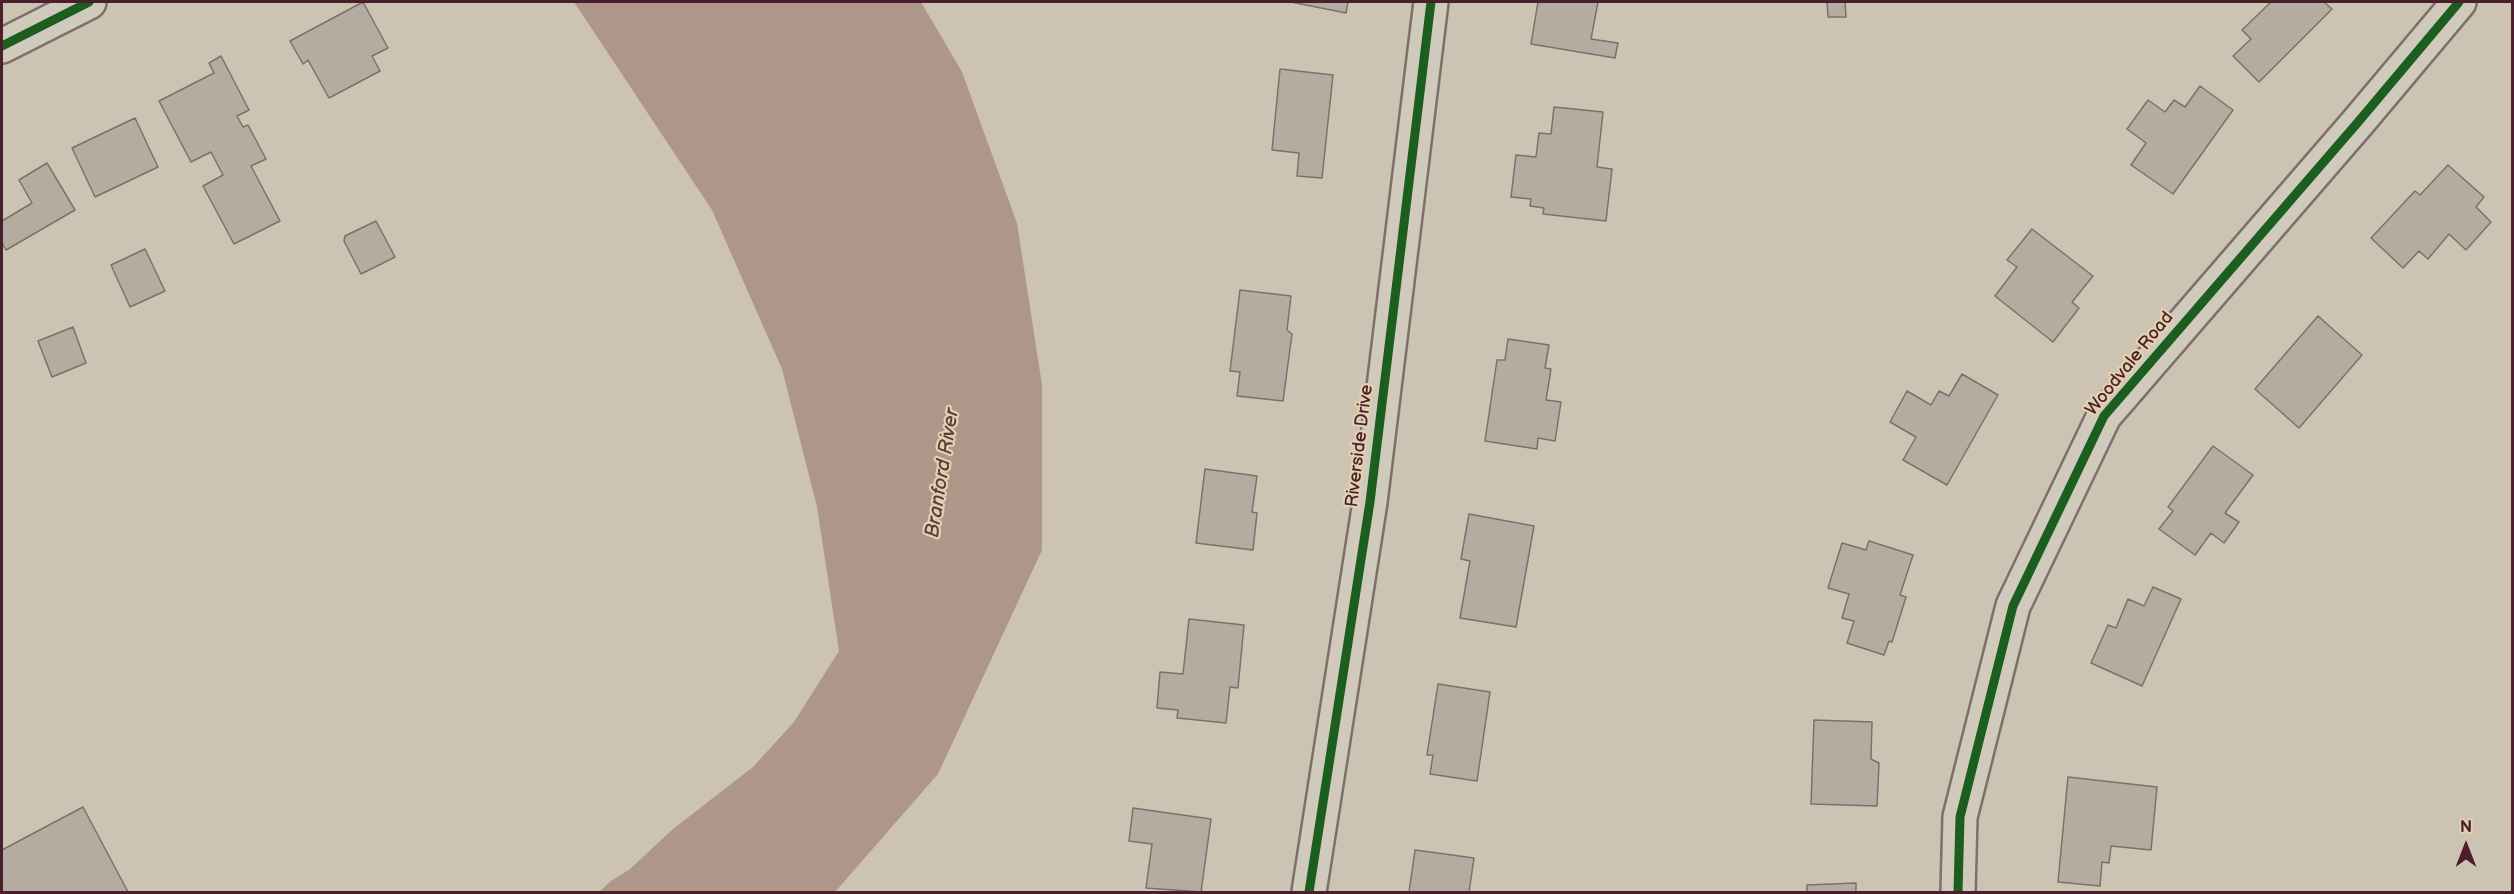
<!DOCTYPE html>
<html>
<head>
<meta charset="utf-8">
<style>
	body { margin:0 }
	#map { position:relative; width:2514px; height:894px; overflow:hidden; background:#cdc3b2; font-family:"Balsamiq Sans",sans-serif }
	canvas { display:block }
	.frame { position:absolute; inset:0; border:3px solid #4a1f2b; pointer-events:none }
	.north { position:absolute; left:2436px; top:816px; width:60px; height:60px; -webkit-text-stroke:4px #e2d1ae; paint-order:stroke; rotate:0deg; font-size:16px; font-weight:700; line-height:24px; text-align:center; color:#4a1f2b }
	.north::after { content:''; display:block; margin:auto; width:21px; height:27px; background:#4a1f2b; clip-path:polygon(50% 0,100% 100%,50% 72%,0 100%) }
</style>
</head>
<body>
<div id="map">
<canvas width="2514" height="894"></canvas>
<div class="frame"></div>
<div class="north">N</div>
</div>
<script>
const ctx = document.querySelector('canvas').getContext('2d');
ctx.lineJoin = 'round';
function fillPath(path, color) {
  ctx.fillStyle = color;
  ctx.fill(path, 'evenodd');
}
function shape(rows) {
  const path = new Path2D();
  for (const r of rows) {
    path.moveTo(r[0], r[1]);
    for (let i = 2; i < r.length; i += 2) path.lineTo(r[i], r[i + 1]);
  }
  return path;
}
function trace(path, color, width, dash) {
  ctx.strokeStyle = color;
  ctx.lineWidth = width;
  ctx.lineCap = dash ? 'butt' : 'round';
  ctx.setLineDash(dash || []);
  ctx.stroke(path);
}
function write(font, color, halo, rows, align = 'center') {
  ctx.font = font + ' "Balsamiq Sans",sans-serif';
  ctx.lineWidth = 4.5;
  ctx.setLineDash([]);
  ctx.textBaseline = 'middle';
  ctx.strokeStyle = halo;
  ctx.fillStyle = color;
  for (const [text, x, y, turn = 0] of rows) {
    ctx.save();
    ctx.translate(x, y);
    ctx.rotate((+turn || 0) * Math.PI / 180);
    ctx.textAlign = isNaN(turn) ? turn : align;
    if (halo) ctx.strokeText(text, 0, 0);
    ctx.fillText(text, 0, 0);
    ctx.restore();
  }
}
fillPath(shape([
	[574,2,921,2,962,72,1017,223,1042,385,1042,550,938,774,835,892,599,892,611,881,630,869,673,829,753,767,794,722,839,651,817,507,782,369,712,210]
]), '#ae9788');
const building = shape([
	[363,2,388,48,372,56,380,71,329,98,308,60,303,64,290,41,363,2],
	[1291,2,1348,2,1346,13,1291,2],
	[1538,2,1598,2,1591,39,1618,43,1615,58,1531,44,1538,2],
	[1827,2,1845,2,1846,17,1828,17,1827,2],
	[2271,2,2324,2,2332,9,2259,82,2233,56,2251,39,2242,30,2271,2],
	[221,56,249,110,237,116,243,127,248,125,266,159,251,166,280,221,234,244,203,186,223,175,211,152,191,162,159,101,214,73,209,63,221,56],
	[1280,69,1333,75,1322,178,1297,176,1299,153,1272,150,1280,69],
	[2200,86,2233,110,2173,194,2131,165,2146,143,2127,129,2148,100,2165,112,2174,100,2185,107,2200,86],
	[1554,107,1603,112,1597,167,1612,169,1606,221,1543,214,1544,208,1530,206,1531,199,1511,197,1516,155,1536,157,1539,133,1551,134,1554,107],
	[135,118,158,167,95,197,72,148,135,118],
	[47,163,75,210,6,250,2,243,2,221,32,203,19,180,47,163],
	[2448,165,2484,197,2476,207,2491,222,2466,250,2449,234,2428,259,2419,251,2403,268,2371,238,2415,191,2420,195,2448,165],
	[376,221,395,257,361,274,344,241,345,236,376,221],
	[2032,229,2093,276,2072,302,2079,308,2053,342,1995,296,2017,267,2007,260,2032,229],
	[145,249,165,291,130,307,111,265,145,249],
	[1240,290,1291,296,1287,330,1292,334,1283,401,1237,396,1240,372,1230,371,1240,290],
	[2318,316,2362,355,2299,428,2255,389,2318,316],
	[73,327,86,363,52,377,38,341,73,327],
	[1508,339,1549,345,1545,368,1551,369,1546,400,1561,402,1555,441,1538,438,1537,449,1485,441,1497,360,1505,360,1508,339],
	[1962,374,1998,395,1947,485,1903,460,1916,437,1890,422,1907,391,1931,405,1939,391,1949,396,1962,374],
	[2213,446,2253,475,2225,513,2239,522,2224,543,2211,533,2195,555,2159,529,2173,511,2168,507,2213,446],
	[1205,469,1257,476,1252,512,1257,513,1253,550,1196,543,1205,469],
	[1469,514,1534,526,1516,627,1460,618,1470,561,1461,559,1469,514],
	[1869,541,1913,555,1900,595,1906,597,1892,642,1889,641,1884,655,1847,643,1854,621,1842,618,1849,594,1828,588,1842,543,1866,550,1869,541],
	[2153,587,2181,599,2142,686,2091,663,2108,625,2116,628,2128,599,2144,606,2153,587],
	[1189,619,1244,625,1238,688,1230,687,1226,723,1177,718,1178,710,1157,708,1160,672,1183,674,1189,619],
	[1438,684,1490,692,1477,781,1430,774,1433,755,1427,755,1438,684],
	[1814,720,1872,722,1871,759,1879,763,1877,806,1811,804,1814,720],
	[2068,777,2157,787,2151,850,2111,846,2109,863,2102,862,2100,886,2058,882,2068,777],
	[83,807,128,892,2,892,2,850,83,807],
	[1133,808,1211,819,1201,892,1146,888,1152,844,1129,841,1133,808],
	[1415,850,1474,858,1469,892,1409,892,1415,850],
	[1856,883,1856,892,1807,892,1807,885,1856,883]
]);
fillPath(building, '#b5aca1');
trace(building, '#7d706b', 1.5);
const minor = shape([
	[2,46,89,2],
	[1309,892,1370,502,1431,2],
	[1958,892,1960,817,2013,606,2104,416,2359,121,2459,2]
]);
trace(minor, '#7d706b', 38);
trace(minor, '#d0cabd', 33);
trace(shape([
	[2,46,89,2],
	[1309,892,1370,502,1431,2],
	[1958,892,1960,817,2013,606,2104,416,2359,121,2459,2]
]), '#1b5e20', 9);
write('18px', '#4a1f2b', '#e2d1ae', [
	["Woodvale Road",2130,364,-51],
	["Riverside Drive",1360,446,-83]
]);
write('italic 20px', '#60383e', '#e2d1ae', [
	["Branford River",943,473,-81]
]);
</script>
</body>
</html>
